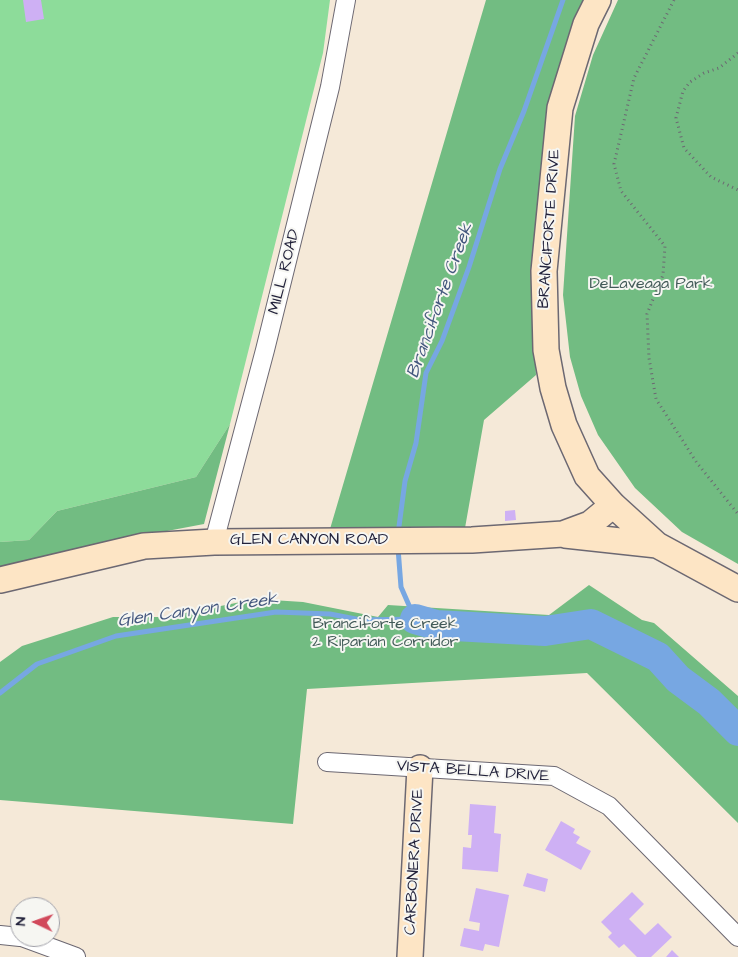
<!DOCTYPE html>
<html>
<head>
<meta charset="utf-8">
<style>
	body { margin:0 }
	#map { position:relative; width:738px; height:957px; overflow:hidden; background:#f5e9d8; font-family:"Architects Daughter",sans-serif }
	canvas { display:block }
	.north { position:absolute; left:10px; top:897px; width:50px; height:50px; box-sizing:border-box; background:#f6f6f2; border:1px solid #a1a1a9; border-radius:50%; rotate:273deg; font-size:14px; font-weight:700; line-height:20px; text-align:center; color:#22223b }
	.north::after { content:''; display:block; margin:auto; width:18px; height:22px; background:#d1495b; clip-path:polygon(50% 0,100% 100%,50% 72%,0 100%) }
</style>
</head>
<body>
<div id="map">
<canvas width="738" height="957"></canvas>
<div class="north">N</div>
</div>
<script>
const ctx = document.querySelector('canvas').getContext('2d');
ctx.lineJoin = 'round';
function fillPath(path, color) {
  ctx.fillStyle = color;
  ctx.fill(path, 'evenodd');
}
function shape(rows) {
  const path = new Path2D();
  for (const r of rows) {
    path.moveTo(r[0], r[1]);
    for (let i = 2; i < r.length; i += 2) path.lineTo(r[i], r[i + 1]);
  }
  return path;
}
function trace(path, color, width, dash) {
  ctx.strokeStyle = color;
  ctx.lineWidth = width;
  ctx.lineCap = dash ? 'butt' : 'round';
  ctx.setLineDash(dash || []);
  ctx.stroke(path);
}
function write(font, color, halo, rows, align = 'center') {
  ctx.font = font + ' "Architects Daughter",sans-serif';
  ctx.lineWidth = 4;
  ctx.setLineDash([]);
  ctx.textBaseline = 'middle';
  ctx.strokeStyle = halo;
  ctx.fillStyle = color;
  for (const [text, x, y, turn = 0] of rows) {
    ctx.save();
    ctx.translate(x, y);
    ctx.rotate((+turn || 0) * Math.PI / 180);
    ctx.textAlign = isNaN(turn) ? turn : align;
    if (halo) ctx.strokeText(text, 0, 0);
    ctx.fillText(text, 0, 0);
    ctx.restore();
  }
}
fillPath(shape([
	[0,0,330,0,323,53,230,424,196,477,57,511,29,540,0,542]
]), '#8ddc9a');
fillPath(shape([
	[486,0,585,0,551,109,532,264,536,375,484,420,465,528,330,529],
	[618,0,738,0,738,564,682,532,635,488,598,435,581,396,570,357,563,295,575,116,593,55],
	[230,424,204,524,146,535,0,574,0,542,29,540,57,511,196,477],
	[589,585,642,620,654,623,738,696,738,823,587,673,307,689,293,824,0,800,0,662,22,646,113,617,165,617,256,599,303,602,378,617,388,605,549,615]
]), '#72bc82');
trace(shape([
	[398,534,405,481,416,443,426,373,442,341,469,267,500,169,524,111,563,0],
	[0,693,37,664,116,636,276,612,330,614,361,620,415,619,401,587,398,548]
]), '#77a7e2', 5);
trace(shape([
	[415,619,436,625,545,631,591,624,658,657,678,679,709,702,738,731]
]), '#77a7e2', 30);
fillPath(shape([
	[23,0,41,0,44,19,26,22],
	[515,510,516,520,505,521,505,511],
	[470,804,496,806,494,833,501,834,498,872,462,869,463,847,471,848,472,835,468,835],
	[561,821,575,829,573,833,580,837,576,843,591,851,581,870,545,850],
	[527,873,548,879,545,892,523,886],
	[476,888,509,895,499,947,485,944,483,951,460,946,464,928,479,931,480,923,469,921],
	[632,892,644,904,629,919,645,935,658,923,672,937,651,957,637,957,624,944,619,948,608,937,612,933,601,922],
	[672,950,679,957,666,957]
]), '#ceb0f4');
const street = shape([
	[214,542,265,350,330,87,346,0],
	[327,762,554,776,609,806,738,937],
	[0,935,20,937],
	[22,937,76,957]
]);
const secondary = shape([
	[598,0,586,24,560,108,544,271,546,350,553,388,564,425,587,476,613,505,657,545,738,589],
	[565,535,657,545],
	[0,580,144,546,214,542,472,540,563,534,590,524,613,505],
	[410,957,420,768]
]);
trace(street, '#6c6872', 20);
trace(secondary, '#6c6872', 28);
trace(shape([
	[674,0,634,78,614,164,621,191,665,246,663,275,647,314,649,358,656,399,697,463,738,514],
	[738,53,719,68,704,73,690,82,683,91,676,118,684,148,711,177,738,190]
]), '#6c6872', 3, [1, 4]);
trace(street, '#fff', 18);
trace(secondary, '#fde5c5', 25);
write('16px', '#22223b', '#f6f6f2', [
	["BRANCIFORTE DRIVE",550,229,-86],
	["MILL ROAD",285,272,-76],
	["GLEN CANYON ROAD",309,541],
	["VISTA BELLA DRIVE",473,772,4],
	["CARBONERA DRIVE",415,862,-87]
]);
write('16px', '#425a58', '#f6f6f2', [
	["DeLaveaga Park",651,285],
	["Branciforte Creek",385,625],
	["2 Riparian Corridor",385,643]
]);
write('italic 18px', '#44577e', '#f6f6f2', [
	["Branciforte Creek",441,301,-70],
	["Glen Canyon Creek",198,611,-8]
]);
</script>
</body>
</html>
